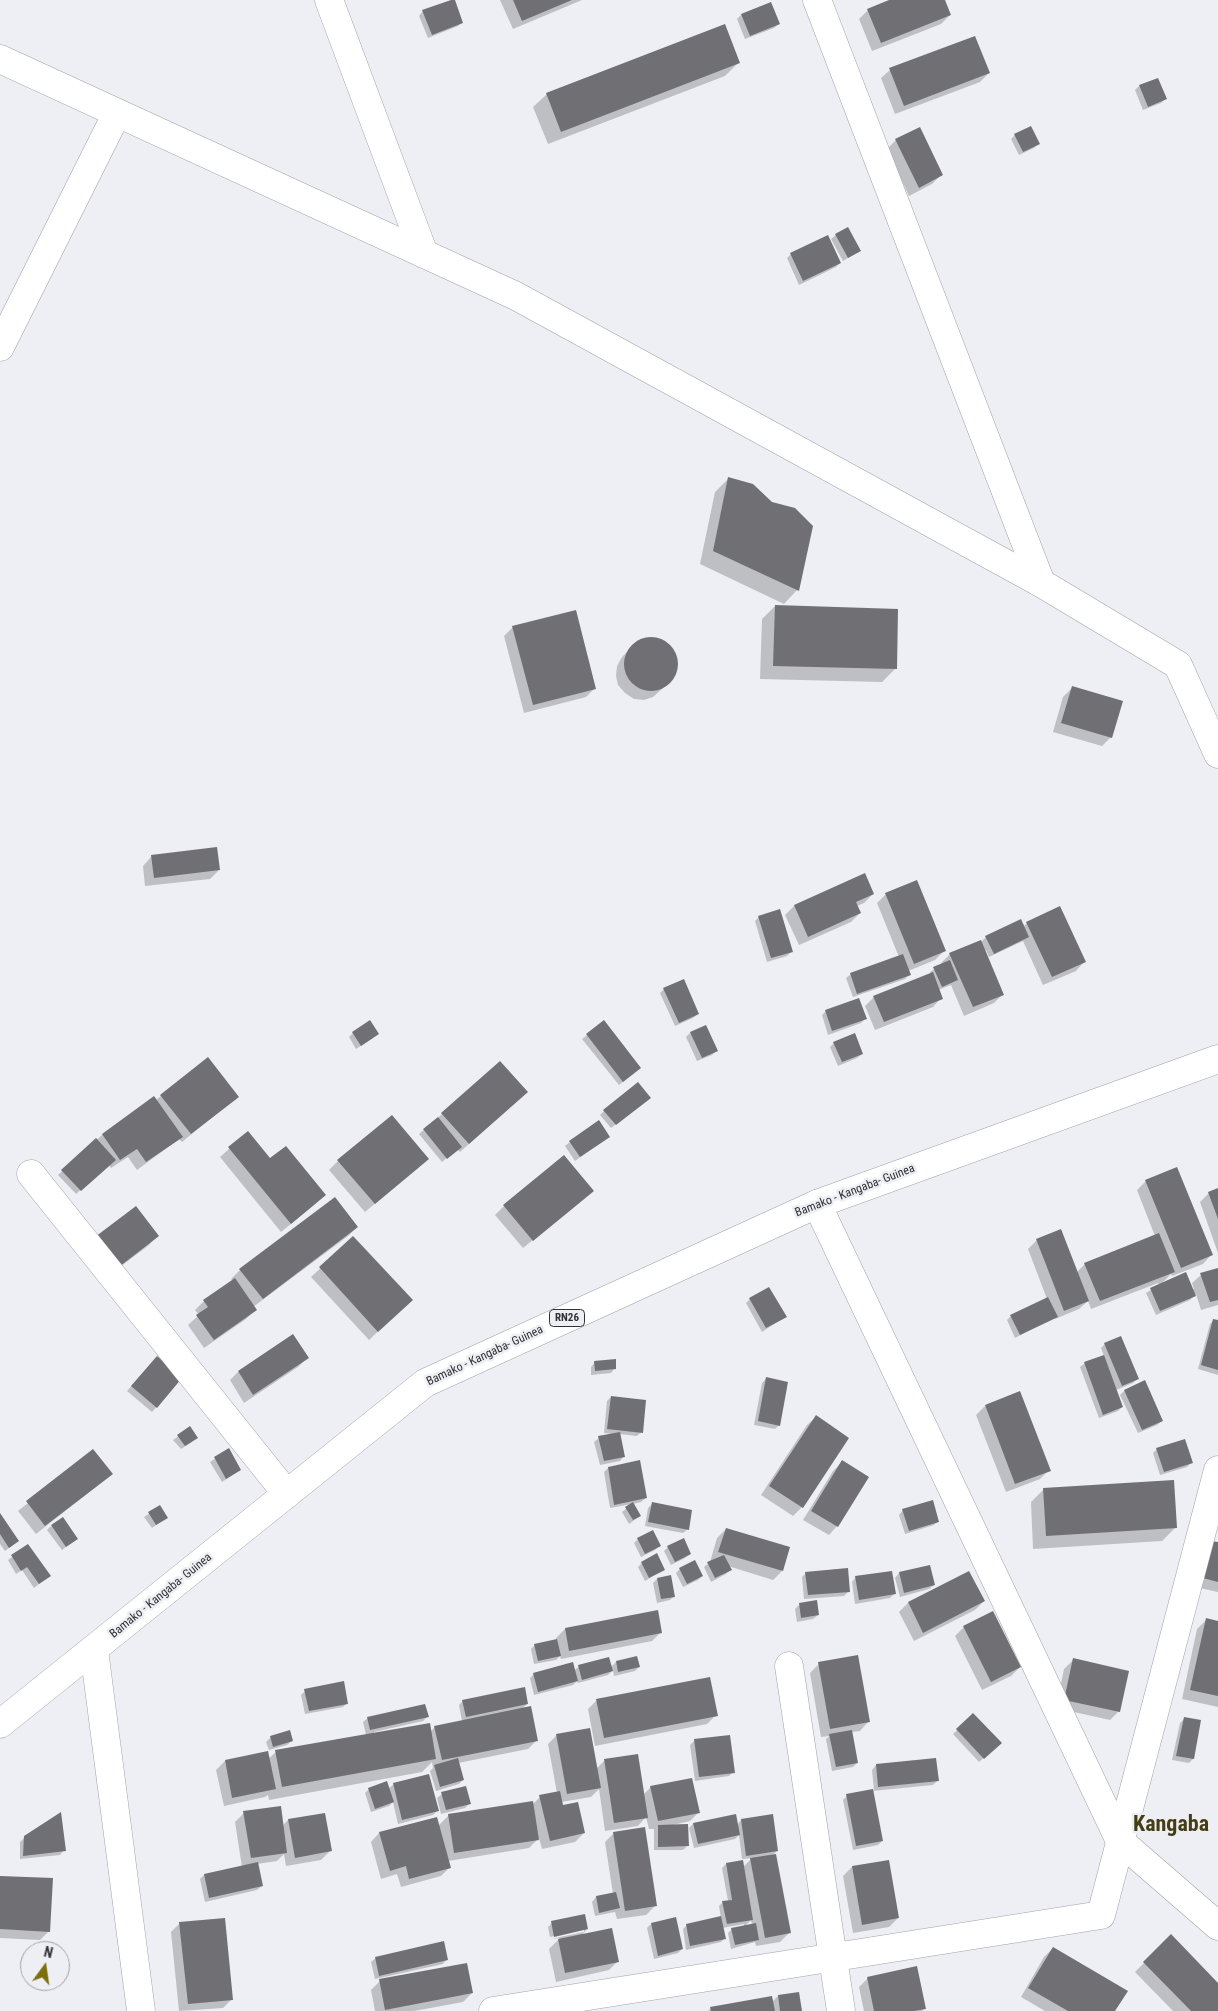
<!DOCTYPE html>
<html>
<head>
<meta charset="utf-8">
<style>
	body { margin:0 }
	#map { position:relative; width:1218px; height:2011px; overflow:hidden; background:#edeff4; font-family:"Roboto Condensed",sans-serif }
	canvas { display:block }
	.north { position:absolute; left:20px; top:1941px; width:50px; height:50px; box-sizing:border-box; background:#edeff4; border:1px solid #a1a3a7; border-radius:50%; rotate:14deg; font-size:14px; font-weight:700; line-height:20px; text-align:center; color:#303133 }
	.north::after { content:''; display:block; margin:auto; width:18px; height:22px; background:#7e6f0d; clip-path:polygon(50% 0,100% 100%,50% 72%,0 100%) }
</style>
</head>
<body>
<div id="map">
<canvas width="1218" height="2011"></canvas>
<div class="north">N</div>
</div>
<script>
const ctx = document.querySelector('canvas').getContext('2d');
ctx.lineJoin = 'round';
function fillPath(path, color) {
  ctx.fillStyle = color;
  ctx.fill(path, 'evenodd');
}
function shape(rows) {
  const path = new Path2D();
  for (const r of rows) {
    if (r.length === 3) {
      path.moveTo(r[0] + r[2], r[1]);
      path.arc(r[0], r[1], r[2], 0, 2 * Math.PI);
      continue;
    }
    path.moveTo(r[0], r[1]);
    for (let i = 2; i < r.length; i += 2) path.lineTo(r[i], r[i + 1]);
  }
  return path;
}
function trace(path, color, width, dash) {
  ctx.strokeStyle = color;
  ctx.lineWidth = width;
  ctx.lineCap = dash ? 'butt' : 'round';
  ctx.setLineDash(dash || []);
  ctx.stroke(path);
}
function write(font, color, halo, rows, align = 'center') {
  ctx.font = font + ' "Roboto Condensed",sans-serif';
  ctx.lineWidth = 5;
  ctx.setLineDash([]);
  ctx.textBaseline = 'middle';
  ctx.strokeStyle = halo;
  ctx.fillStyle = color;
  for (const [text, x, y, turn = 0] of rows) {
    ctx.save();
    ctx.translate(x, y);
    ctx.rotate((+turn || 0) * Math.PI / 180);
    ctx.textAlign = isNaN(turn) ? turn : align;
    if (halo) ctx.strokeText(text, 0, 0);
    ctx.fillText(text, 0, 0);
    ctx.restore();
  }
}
fillPath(shape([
	[500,0,582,0,513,29],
	[892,0,944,0,950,15,941,24,872,51,859,19,868,10],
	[770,4,779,24,774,28,745,39,737,19,741,15],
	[423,11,462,22,458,26,428,38,419,16],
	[739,62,725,76,548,144,533,107,547,94],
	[890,70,989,73,980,82,895,114,881,78],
	[1157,80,1165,99,1161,103,1143,110,1135,90,1139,86],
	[1015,135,1038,144,1034,148,1019,155,1011,139],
	[896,140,941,175,932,184,909,196,887,149],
	[836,235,859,251,843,261,831,239],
	[791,254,840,263,836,267,799,285,787,258],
	[728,479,812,527,797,590,784,604,700,564,715,492],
	[775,606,895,669,882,682,760,679,762,619],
	[513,627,595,688,586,697,524,713,504,636],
	[649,639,660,640,668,645,674,653,677,663,676,672,671,681,653,697,644,700,634,699,625,693,618,685,616,676,617,666,622,657,632,647,640,641],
	[1072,688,1111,737,1102,746,1053,732,1063,697],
	[151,857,219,870,210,879,145,886,143,866],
	[864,875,873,894,864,903,857,906,860,913,851,922,799,945,785,915,794,906],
	[886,894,944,951,935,960,908,971,909,975,905,979,853,997,846,978,851,974,899,957,877,903],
	[759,917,791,952,787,956,767,962,755,921],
	[1027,923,1084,962,1076,971,1043,985,1023,941,989,957,986,950,984,951,1002,995,994,1003,964,1016,951,985,938,990,941,998,933,1007,875,1030,865,1006,874,997,931,974,930,972,942,964,941,963,950,954,980,943,986,937,1023,927],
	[664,989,698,1014,693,1018,675,1026,660,993],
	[826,1011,865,1019,861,1023,828,1035,822,1015],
	[604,1022,640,1068,619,1085,582,1039],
	[705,1027,716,1051,712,1055,697,1061,686,1037,690,1033],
	[353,1033,373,1038,356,1049,349,1037],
	[834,1043,862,1054,857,1058,838,1066,830,1047],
	[161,1096,237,1097,182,1142,179,1139,137,1170,128,1157,111,1168,109,1165,76,1194,58,1175,102,1135,154,1098,156,1100],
	[517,1101,460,1152,457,1149,442,1162,419,1134,442,1114],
	[645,1102,611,1128,600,1115,604,1111],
	[247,1133,270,1160,315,1204,281,1232,220,1157],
	[609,1137,575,1161,565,1146,570,1142],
	[338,1161,419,1167,365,1212,329,1170],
	[1146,1181,1211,1255,1203,1264,1172,1276,1171,1274,1161,1284,1192,1290,1194,1289,1192,1283,1201,1275,1218,1269,1218,1305,1201,1310,1196,1294,1190,1300,1156,1315,1146,1293,1159,1285,1158,1283,1091,1309,1088,1301,1079,1309,1055,1319,1055,1317,1015,1338,1007,1320,1011,1316,1047,1299,1028,1249,1037,1240,1077,1272,1085,1264,1155,1236,1137,1190],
	[1218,1190,1218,1253,1200,1202,1209,1193],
	[583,1199,523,1248,495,1215,504,1206],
	[357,1227,348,1236,253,1307,255,1310,246,1319,204,1348,188,1325,199,1315,195,1310,204,1301,233,1281,231,1279,240,1270],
	[157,1236,149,1245,109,1275],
	[353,1238,402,1309,369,1340,311,1277],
	[750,1299,785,1317,762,1332,746,1303],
	[1214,1320,1218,1321,1218,1375,1198,1369,1210,1324],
	[1105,1344,1137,1379,1133,1383,1116,1390,1122,1407,1118,1411,1099,1418,1080,1367,1085,1363,1104,1356,1101,1348],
	[307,1358,298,1367,244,1403,230,1380,238,1372],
	[153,1362,181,1378,152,1412,127,1391],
	[595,1362,615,1368,611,1373,591,1375,591,1367],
	[766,1379,779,1425,775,1429,754,1425,762,1383],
	[1124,1391,1162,1421,1157,1425,1138,1433,1120,1395],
	[611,1397,641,1432,637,1436,619,1434,624,1456,620,1461,600,1465,594,1442,599,1438,614,1434,604,1433,607,1401],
	[985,1406,1049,1470,1040,1479,1006,1492,976,1415],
	[816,1417,802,1507,793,1516,761,1495,807,1425],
	[190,1428,192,1442,181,1449,173,1440],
	[1157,1449,1191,1463,1187,1467,1160,1475,1153,1453],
	[229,1450,240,1470,222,1482,210,1462],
	[93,1451,102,1482,36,1534,18,1511],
	[842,1462,837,1526,829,1535,803,1520,833,1471],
	[608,1468,646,1498,641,1502,633,1504,640,1516,629,1524,622,1512,632,1504,610,1508,604,1472],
	[1044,1489,1176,1527,1162,1541,1033,1549,1031,1502],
	[652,1504,688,1529,683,1533,645,1526,648,1508],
	[159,1507,166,1518,152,1528,144,1517],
	[903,1510,938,1521,934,1525,905,1534,899,1515],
	[0,1516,13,1545,5,1551,0,1544],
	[51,1526,76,1539,62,1550,47,1530],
	[726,1529,782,1571,773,1580,728,1566,730,1570,726,1574,711,1582,704,1567,710,1562,717,1538],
	[638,1539,659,1546,655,1550,641,1557,634,1543],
	[1218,1544,1218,1592,1195,1587],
	[28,1545,49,1576,34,1588,22,1570,16,1574,8,1560],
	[668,1547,690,1554,685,1558,671,1565,664,1551],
	[642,1563,664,1569,645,1581,638,1567],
	[929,1566,934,1585,929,1589,900,1597,895,1578,899,1573],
	[680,1569,702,1576,698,1580,683,1587,676,1573],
	[806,1573,848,1592,844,1596,804,1599,802,1577],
	[969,1573,984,1601,975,1610,914,1641,899,1612,908,1603],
	[856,1577,894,1594,890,1598,855,1604,852,1582],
	[657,1579,674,1596,670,1600,657,1603,653,1583],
	[799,1605,818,1615,813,1619,797,1622,795,1609],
	[1206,1620,1218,1622,1218,1707,1182,1699,1197,1629],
	[964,1627,1020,1667,1011,1676,982,1690,955,1636],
	[565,1629,661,1632,652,1641,561,1659,560,1656,556,1660,534,1664,531,1649,535,1645,557,1641,556,1638],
	[1073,1660,1119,1711,1110,1720,1056,1708,1064,1669],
	[616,1662,639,1667,635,1671,614,1676,613,1670,608,1675,578,1683,577,1681,573,1685,534,1695,530,1678,534,1674,574,1671,579,1666,611,1667],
	[819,1664,868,1722,860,1731,851,1732,857,1763,853,1767,832,1771,826,1739,830,1736,821,1737,810,1673],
	[305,1691,347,1703,343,1707,305,1714,301,1695],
	[597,1700,716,1715,707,1724,595,1746,588,1709],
	[463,1701,527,1704,521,1710,537,1740,528,1749,458,1763,463,1780,459,1784,436,1791,430,1771,433,1768,432,1762,422,1772,269,1800,268,1795,265,1797,224,1806,216,1770,225,1761,268,1759,276,1752,366,1735,363,1722,368,1718,427,1717,423,1721,374,1732,374,1734,430,1732,435,1727,462,1721,459,1705],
	[973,1715,1000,1743,979,1762,953,1734],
	[1184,1719,1193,1759,1189,1763,1172,1760,1180,1723],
	[557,1735,596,1769,605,1760,643,1795,651,1787,699,1812,690,1821,673,1825,687,1846,683,1850,654,1850,654,1829,649,1829,646,1817,638,1826,605,1831,599,1789,591,1797,561,1802,562,1806,584,1833,575,1842,542,1849,539,1838,529,1848,448,1861,450,1867,441,1876,401,1887,397,1874,381,1879,371,1842,379,1833,438,1826,449,1815,532,1805,540,1797,557,1793,548,1744],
	[271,1737,292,1741,287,1745,269,1750,266,1742],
	[695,1740,733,1772,729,1776,695,1781,690,1745],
	[876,1765,937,1781,933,1785,872,1791,882,1841,878,1845,853,1850,843,1800,847,1796,874,1790,872,1770],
	[394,1784,437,1811,433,1815,398,1824,393,1802,389,1806,371,1812,365,1793,369,1789,388,1789],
	[442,1794,469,1804,465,1808,441,1814,437,1798],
	[244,1813,282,1826,288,1820,330,1851,321,1860,286,1866,284,1854,277,1861,257,1864,262,1886,257,1890,205,1902,200,1879,204,1875,242,1867,235,1822],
	[741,1820,777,1851,773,1855,789,1933,780,1942,756,1946,755,1942,731,1949,728,1933,732,1929,744,1926,744,1924,722,1928,725,1938,721,1942,686,1950,683,1929,687,1925,721,1918,719,1906,723,1902,728,1901,722,1868,726,1864,743,1867,752,1858,742,1859,739,1835,735,1839,694,1848,689,1828,693,1824,737,1825],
	[751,1920,752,1925,745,1926],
	[614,1833,655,1906,646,1915,617,1919,615,1912,595,1916,592,1902,596,1897,613,1894,605,1842],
	[25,1837,64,1850,60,1855,20,1859,20,1842],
	[888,1861,898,1918,889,1927,853,1933,843,1876,852,1867],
	[0,1877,49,1931,40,1940,0,1938],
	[180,1923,232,1999,223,2008,179,2011,171,1932],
	[552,1923,587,1929,581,1936,618,1961,609,1970,556,1982,549,1949,560,1938,550,1939,584,1932,584,1929,550,1937,548,1927],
	[651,1924,682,1949,678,1953,654,1959,647,1928],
	[1171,1936,1218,1985,1218,2011,1173,2011,1135,1972],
	[1053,1948,1114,2011,1045,2011,1021,1997,1044,1957],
	[376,1958,447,1959,443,1964,375,1979,371,1962],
	[868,1978,924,2008,922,2011,864,2011,859,1987],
	[380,1981,472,1993,463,2002,414,2011,375,2011,371,1990],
	[778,1996,800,2011,708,2011,711,2008,772,2002]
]), '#0003');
fillPath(shape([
	[451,0,455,0,463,23,432,35,422,10],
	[513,0,572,0,522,21],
	[889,0,945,0,951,15,881,43,867,9],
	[771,2,780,24,750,36,741,14],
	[725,24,740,63,561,132,546,93],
	[975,36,990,73,904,106,889,68],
	[1158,78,1167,99,1148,107,1139,85],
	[1031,126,1040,144,1023,152,1014,134],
	[920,127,943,175,919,188,895,139],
	[848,227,861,251,848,258,835,234],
	[828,235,841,263,803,281,790,253],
	[728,477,753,484,772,502,795,508,813,526,799,591,713,551],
	[775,605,898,609,897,669,773,666],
	[576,610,596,689,533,705,512,626],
	[651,664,27],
	[1072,686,1123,701,1112,738,1061,723],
	[217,847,220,870,154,878,151,855],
	[865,873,874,894,856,902,861,913,808,937,794,905],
	[917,880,946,951,914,964,885,893],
	[1060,906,1086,962,1052,977,1026,922],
	[780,909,793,952,771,958,758,916],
	[1021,919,1029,937,994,954,985,936],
	[981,940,1004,995,973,1007,949,953],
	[903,954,911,975,857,994,850,973],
	[950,960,958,980,942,987,933,967],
	[933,972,943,999,884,1022,873,996],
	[684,979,699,1014,679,1023,663,988],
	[859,998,867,1019,832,1031,825,1010],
	[370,1020,379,1034,361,1046,352,1032],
	[604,1020,641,1068,623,1082,586,1034],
	[706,1025,718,1051,702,1058,690,1032],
	[855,1033,863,1054,842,1062,833,1042],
	[208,1057,239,1097,191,1134,160,1095],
	[500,1061,528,1092,469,1144,441,1113],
	[638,1082,651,1098,616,1125,603,1110],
	[154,1096,183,1137,146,1162,137,1149,120,1160,102,1134],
	[392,1115,429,1159,375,1204,337,1160],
	[438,1117,462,1147,447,1159,423,1129],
	[599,1120,610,1137,580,1157,569,1141],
	[248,1131,270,1158,286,1146,326,1195,291,1224,228,1147],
	[96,1138,116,1160,81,1191,61,1170],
	[564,1155,594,1191,533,1241,503,1205],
	[1177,1167,1213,1255,1181,1268,1145,1180],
	[1218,1188,1218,1219,1208,1192],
	[335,1197,358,1227,263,1299,239,1269],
	[136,1206,159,1236,119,1267,95,1237],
	[1061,1229,1089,1301,1064,1311,1036,1239],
	[1159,1233,1175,1272,1100,1301,1084,1263],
	[353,1236,413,1300,378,1332,319,1267],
	[1218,1268,1218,1300,1210,1302,1200,1273],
	[1186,1272,1196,1296,1160,1311,1150,1288],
	[235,1278,257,1310,214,1340,196,1315,208,1307,203,1300],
	[769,1287,787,1317,766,1328,749,1298],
	[1048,1297,1058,1317,1020,1335,1010,1315],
	[1213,1319,1218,1320,1218,1370,1201,1365],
	[293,1334,309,1358,253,1395,238,1371],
	[1121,1336,1139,1379,1122,1386,1104,1343],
	[1104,1355,1123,1407,1103,1415,1084,1362],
	[157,1356,182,1378,157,1408,131,1386],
	[616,1359,616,1369,595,1371,594,1361],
	[766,1377,788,1382,780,1426,758,1421],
	[1145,1380,1163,1421,1142,1430,1124,1390],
	[1020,1391,1051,1471,1015,1484,985,1405],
	[611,1396,646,1400,643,1433,607,1429],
	[816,1415,849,1438,803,1508,769,1486],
	[190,1426,198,1438,185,1446,177,1435],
	[620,1432,625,1457,604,1461,598,1436],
	[1185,1439,1193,1463,1164,1472,1156,1448],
	[229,1448,241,1470,226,1479,214,1457],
	[93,1449,113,1474,45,1526,26,1501],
	[640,1460,647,1498,614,1505,608,1467],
	[842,1460,869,1477,838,1527,811,1511],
	[1174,1480,1177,1528,1046,1536,1043,1488],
	[933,1500,939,1522,909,1531,902,1509],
	[633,1502,641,1516,633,1520,625,1507],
	[652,1502,692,1510,689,1530,648,1522],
	[160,1505,168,1518,156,1525,148,1512],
	[0,1513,19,1541,9,1548,0,1534],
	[63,1517,78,1539,66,1547,51,1525],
	[726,1528,790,1547,783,1571,718,1552],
	[653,1530,661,1546,645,1554,637,1538],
	[684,1538,691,1554,675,1562,667,1546],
	[1211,1541,1218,1542,1218,1582,1203,1578],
	[28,1544,51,1576,39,1584,27,1567,21,1571,11,1555],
	[657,1553,665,1570,649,1578,641,1562],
	[724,1555,732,1570,715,1578,707,1562],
	[695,1560,703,1576,687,1584,679,1568],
	[930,1565,935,1585,904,1593,899,1572],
	[848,1568,850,1592,808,1595,805,1572],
	[892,1571,896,1594,859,1600,855,1576],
	[969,1571,985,1601,923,1633,908,1602],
	[671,1575,675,1597,661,1599,657,1578],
	[817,1600,819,1615,801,1618,799,1603],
	[658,1610,662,1633,569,1651,565,1628],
	[993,1611,1021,1667,991,1682,963,1626],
	[1206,1618,1218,1621,1218,1696,1190,1690],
	[557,1639,561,1656,538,1661,534,1644],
	[858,1655,870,1722,830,1729,818,1662],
	[637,1656,640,1667,618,1672,616,1661],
	[609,1657,613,1671,582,1680,578,1665],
	[1073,1658,1129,1671,1120,1712,1064,1700],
	[573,1662,578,1681,538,1692,533,1673],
	[710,1677,718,1716,604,1738,596,1699],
	[344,1681,348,1704,309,1711,304,1689],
	[525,1687,528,1704,466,1717,462,1700],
	[425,1704,429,1717,370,1730,367,1717],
	[531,1706,538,1741,442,1760,434,1726],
	[973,1713,1002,1743,984,1759,956,1729],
	[1184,1717,1201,1720,1194,1759,1176,1756],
	[430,1723,436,1759,282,1787,275,1750],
	[590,1728,601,1788,567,1794,556,1734],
	[290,1730,293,1741,273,1747,270,1736],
	[852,1730,858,1763,836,1767,829,1734],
	[730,1735,735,1773,699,1777,694,1739],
	[268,1751,276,1789,232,1798,225,1760],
	[638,1754,648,1818,614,1823,604,1759],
	[458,1758,464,1780,440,1787,434,1765],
	[936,1758,939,1781,878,1787,876,1764],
	[429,1774,439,1811,402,1820,393,1783],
	[692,1778,700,1813,658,1821,650,1786],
	[387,1781,394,1802,375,1809,368,1788],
	[466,1786,471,1804,446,1810,441,1792],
	[873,1789,883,1841,856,1846,846,1794],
	[560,1791,563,1805,578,1802,585,1833,550,1841,539,1795],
	[533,1801,539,1840,454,1853,448,1814],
	[281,1806,287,1853,251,1858,243,1811],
	[61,1812,66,1851,23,1856,24,1836],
	[325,1813,332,1851,295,1858,288,1819],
	[736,1814,740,1835,698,1844,693,1823],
	[773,1814,778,1851,746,1856,741,1819],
	[437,1817,451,1868,409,1879,406,1866,390,1871,379,1832],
	[688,1824,689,1846,658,1847,658,1825],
	[645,1827,657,1906,625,1911,613,1832],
	[776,1854,791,1933,765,1938,750,1858],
	[743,1860,753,1920,727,1924,722,1901,732,1900,726,1863],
	[889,1860,899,1918,862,1925,852,1866],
	[258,1862,263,1886,209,1898,204,1874],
	[0,1876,53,1878,50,1932,0,1929],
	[616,1892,620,1908,599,1913,596,1896],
	[585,1914,588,1929,554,1937,551,1921],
	[721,1916,726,1939,690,1946,686,1924],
	[676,1917,683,1949,658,1956,651,1923],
	[225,1918,233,2000,188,2004,179,1922],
	[756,1923,759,1940,735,1945,731,1928],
	[612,1928,619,1962,565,1973,558,1939],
	[1171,1934,1218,1983,1218,2011,1191,2011,1143,1962],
	[444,1941,448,1960,379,1976,375,1957],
	[1053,1947,1128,1991,1115,2011,1068,2011,1028,1988],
	[467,1963,473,1993,385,2010,379,1979],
	[917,1966,926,2009,914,2011,874,2011,867,1977],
	[799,1992,802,2011,780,2011,778,1995],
	[772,1996,775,2011,711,2011,710,2007]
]), '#6f6f74');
const street = shape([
	[329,0,424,254],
	[817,0,1041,583],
	[0,347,117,113],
	[31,1174,287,1494],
	[817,1204,1120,1841,1218,1926],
	[94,1650,141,2011],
	[789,1666,841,2011],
	[493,2011,1101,1915,1218,1470]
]);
const secondary = shape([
	[0,59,516,296,1041,583,1178,665,1218,754]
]);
const primary = shape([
	[0,1724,425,1383,817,1204,1218,1059]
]);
trace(street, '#a1a3a8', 29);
trace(secondary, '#a1a3a8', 29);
trace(primary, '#a1a3a8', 29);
trace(street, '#fff', 28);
trace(secondary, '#fff', 28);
trace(primary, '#fff', 28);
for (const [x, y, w] of [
	[567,1318,35]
]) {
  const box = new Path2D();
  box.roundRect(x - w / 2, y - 8.5, w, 17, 4);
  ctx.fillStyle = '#edeff4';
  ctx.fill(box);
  trace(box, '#303133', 1);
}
write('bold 11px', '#303133', null, [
	["RN26",567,1318]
]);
write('12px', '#303133', '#edeff4', [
	["Bamako - Kangaba- Guinea",855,1191,-21],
	["Bamako - Kangaba- Guinea",485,1356,-25],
	["Bamako - Kangaba- Guinea",161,1596,-39]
]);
write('bold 22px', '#453d14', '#edeff4', [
	["Kangaba",1171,1825]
]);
</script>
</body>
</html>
